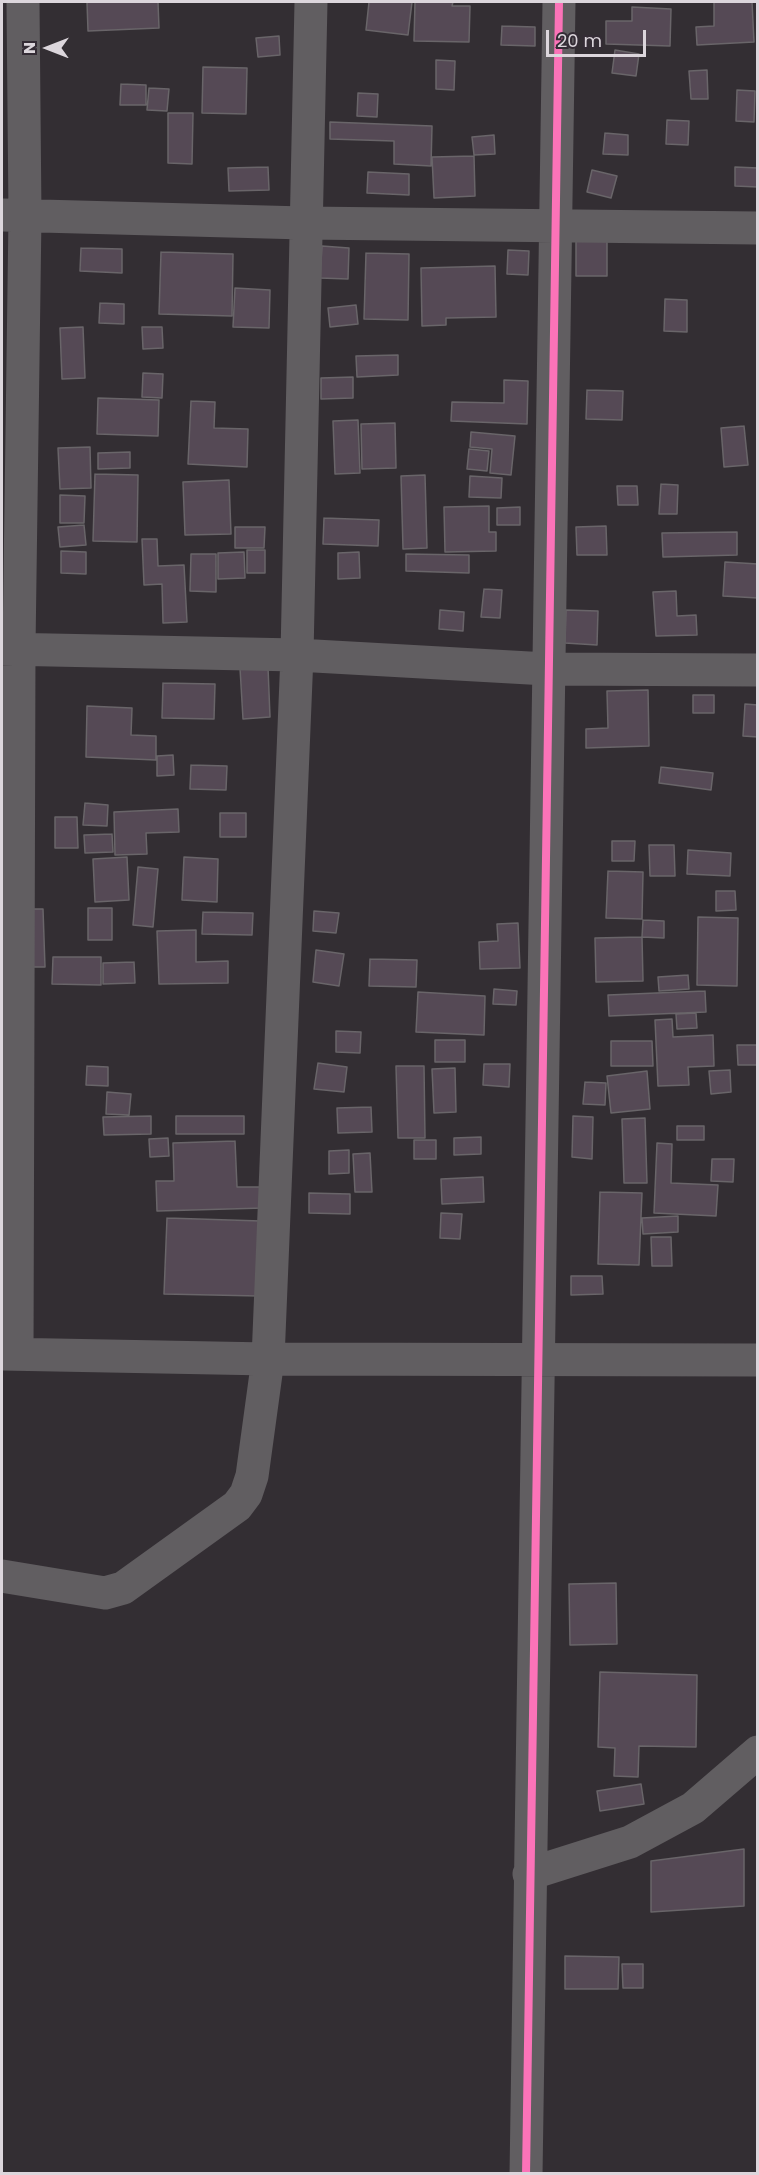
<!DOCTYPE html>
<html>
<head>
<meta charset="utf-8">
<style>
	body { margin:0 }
	#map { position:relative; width:759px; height:2175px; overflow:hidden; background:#332e33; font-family:Poppins,sans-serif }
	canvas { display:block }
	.frame { position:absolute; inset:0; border:3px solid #dcd6dc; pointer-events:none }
	.north { position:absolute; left:18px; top:18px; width:60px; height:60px; -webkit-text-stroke:4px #342c35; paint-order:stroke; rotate:270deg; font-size:16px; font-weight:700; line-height:24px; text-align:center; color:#dcd6dc }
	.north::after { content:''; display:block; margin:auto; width:21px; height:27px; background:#dcd6dc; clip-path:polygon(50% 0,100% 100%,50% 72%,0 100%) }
	.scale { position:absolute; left:546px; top:30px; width:100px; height:27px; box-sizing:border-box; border:3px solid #dcd6dc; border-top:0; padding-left:8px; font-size:18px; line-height:21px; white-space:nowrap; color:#dcd6dc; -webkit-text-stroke:4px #342c35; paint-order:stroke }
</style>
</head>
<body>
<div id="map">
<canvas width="759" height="2175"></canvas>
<div class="frame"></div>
<div class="north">N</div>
<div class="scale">20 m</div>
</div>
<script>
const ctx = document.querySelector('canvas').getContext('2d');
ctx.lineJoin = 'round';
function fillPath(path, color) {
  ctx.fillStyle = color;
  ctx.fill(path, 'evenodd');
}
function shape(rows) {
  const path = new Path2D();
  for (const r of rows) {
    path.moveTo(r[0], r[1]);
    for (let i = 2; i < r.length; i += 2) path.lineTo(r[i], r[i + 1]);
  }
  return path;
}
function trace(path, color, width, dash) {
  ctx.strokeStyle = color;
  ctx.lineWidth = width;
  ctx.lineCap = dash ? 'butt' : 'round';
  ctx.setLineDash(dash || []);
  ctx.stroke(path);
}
const building = shape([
	[87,2,158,2,159,28,88,31,87,2],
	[369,2,412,2,408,35,366,30,369,2],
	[415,2,453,2,452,6,470,6,469,42,414,41,415,2],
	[714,2,752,2,754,42,697,45,696,27,714,26,714,2],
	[632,7,671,9,670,46,606,44,606,21,632,21,632,7],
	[502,26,535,27,535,46,501,45,502,26],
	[279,36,280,55,258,57,256,38,279,36],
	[615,50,639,54,636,76,612,73,615,50],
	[436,60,455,61,454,90,436,89,436,60],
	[203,67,247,68,246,114,202,113,203,67],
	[707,70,708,99,691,99,689,71,707,70],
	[121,84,146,85,146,105,120,105,121,84],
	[149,88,169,89,167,111,147,110,149,88],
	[737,90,755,91,754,122,736,121,737,90],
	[358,93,378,94,377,117,357,116,358,93],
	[168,113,193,113,192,164,168,163,168,113],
	[667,120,689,121,688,145,666,144,667,120],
	[330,122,432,126,431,166,394,164,394,141,330,139,330,122],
	[605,133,628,135,628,155,603,154,605,133],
	[494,135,495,154,474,155,472,137,494,135],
	[474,156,475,196,434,198,432,157,474,156],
	[268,167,269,190,229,191,228,168,268,167],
	[735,167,758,168,758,187,735,186,735,167],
	[592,170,617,176,611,198,587,192,592,170],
	[368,172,409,174,409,195,367,193,368,172],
	[576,239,607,239,607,276,576,276,576,239],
	[322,246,349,248,348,279,320,278,322,246],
	[81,248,122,249,122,273,80,271,81,248],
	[508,250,529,251,528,275,507,274,508,250],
	[161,252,233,254,232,316,159,314,161,252],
	[366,253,409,254,408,320,364,319,366,253],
	[495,266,496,317,446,318,446,325,422,326,421,268,495,266],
	[235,288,270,290,269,328,233,327,235,288],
	[665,299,687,300,687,332,664,331,665,299],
	[100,303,124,304,124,324,99,323,100,303],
	[356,305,358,324,330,327,328,308,356,305],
	[83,327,85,378,62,379,60,328,83,327],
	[142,327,162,327,163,348,143,349,142,327],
	[398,355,398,375,357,377,356,356,398,355],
	[143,373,163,374,162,398,142,397,143,373],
	[353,377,353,398,321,399,321,378,353,377],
	[504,380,528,381,527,424,451,421,452,402,504,403,504,380],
	[587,390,623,391,622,420,586,419,587,390],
	[98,398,159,400,158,436,97,434,98,398],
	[191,401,215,402,214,428,248,429,247,467,188,464,191,401],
	[358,420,360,473,335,474,333,421,358,420],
	[395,423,396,468,362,469,361,424,395,423],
	[744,426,748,465,724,467,721,428,744,426],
	[471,432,515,436,511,475,490,473,492,449,470,447,471,432],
	[90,447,91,488,60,489,58,448,90,447],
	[469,449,489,451,487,471,467,469,469,449],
	[130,452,130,468,98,469,98,453,130,452],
	[95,474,138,475,137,542,93,541,95,474],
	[425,475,427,548,403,549,401,476,425,475],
	[470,476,502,478,501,498,469,497,470,476],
	[229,480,231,534,185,535,183,482,229,480],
	[661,484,678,485,677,514,659,514,661,484],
	[617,486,637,486,638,505,618,505,617,486],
	[60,495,85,496,84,523,60,523,60,495],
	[489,506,489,532,496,532,496,551,445,552,444,507,489,506],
	[520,507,520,525,497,525,497,508,520,507],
	[324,518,379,520,378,546,323,544,324,518],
	[84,525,86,545,60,547,58,527,84,525],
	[606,526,607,555,577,555,576,527,606,526],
	[235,527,265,527,264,548,235,548,235,527],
	[737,532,737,555,663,557,662,533,737,532],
	[142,539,157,539,158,566,184,565,187,622,163,623,162,584,144,585,142,539],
	[247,550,265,550,265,573,247,573,247,550],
	[61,551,86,552,86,574,61,573,61,551],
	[244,552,245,578,218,579,218,553,244,552],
	[359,552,360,578,338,579,338,553,359,552],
	[191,554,216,554,216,592,190,591,191,554],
	[406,554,469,555,469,573,406,571,406,554],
	[725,562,758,564,758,598,723,596,725,562],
	[484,589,502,590,500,618,481,617,484,589],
	[676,591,677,616,696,615,697,635,656,636,653,592,676,591],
	[440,610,464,612,463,631,439,629,440,610],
	[566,610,598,611,597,645,565,643,566,610],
	[268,667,270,717,243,719,240,668,268,667],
	[163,683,215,684,214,719,162,718,163,683],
	[648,690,649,746,586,748,586,729,608,728,607,691,648,690],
	[693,695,714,695,714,713,693,713,693,695],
	[745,704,758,705,758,737,743,736,745,704],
	[87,706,132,708,131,735,156,736,156,760,86,757,87,706],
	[173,755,174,775,157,776,157,756,173,755],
	[191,765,227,766,226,790,190,789,191,765],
	[661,767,713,773,711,790,659,783,661,767],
	[85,803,108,805,107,826,83,825,85,803],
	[178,809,179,832,146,833,147,854,115,855,114,812,178,809],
	[220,813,246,813,246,837,220,837,220,813],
	[55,817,77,817,78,848,55,848,55,817],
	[112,834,113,852,85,853,84,835,112,834],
	[612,841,635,841,634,861,612,861,612,841],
	[649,845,674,845,675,876,650,876,649,845],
	[688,850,731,853,730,876,687,874,688,850],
	[127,857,129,900,95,902,93,859,127,857],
	[184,857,218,859,217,902,182,900,184,857],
	[138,867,158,869,153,927,133,925,138,867],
	[608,871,643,872,642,919,606,918,608,871],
	[716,891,735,891,736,910,716,911,716,891],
	[88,908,112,908,112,940,88,940,88,908],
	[28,909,43,909,45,967,30,967,28,909],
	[314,911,339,913,336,933,313,931,314,911],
	[203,912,253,913,252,935,202,934,203,912],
	[698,917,738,918,737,986,697,985,698,917],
	[643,920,664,921,664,938,642,937,643,920],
	[518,923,520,968,480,969,479,942,498,941,497,924,518,923],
	[196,930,196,962,228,961,228,983,159,984,157,931,196,930],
	[642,937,643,981,596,982,595,938,642,937],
	[316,950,344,954,339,986,313,982,316,950],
	[53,957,101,957,101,985,52,984,53,957],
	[370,959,417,960,416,987,369,986,370,959],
	[134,962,135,983,103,984,103,963,134,962],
	[688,975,689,989,659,991,658,977,688,975],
	[494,989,517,991,516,1005,493,1004,494,989],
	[705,991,706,1012,609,1016,608,995,705,991],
	[418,992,485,996,484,1035,416,1032,418,992],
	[696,1013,697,1028,677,1029,676,1014,696,1013],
	[672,1019,673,1037,713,1035,714,1066,688,1067,689,1085,658,1086,655,1020,672,1019],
	[336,1031,361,1032,360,1053,336,1052,336,1031],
	[435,1040,465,1040,465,1062,435,1062,435,1040],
	[611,1041,652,1041,653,1066,611,1066,611,1041],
	[737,1045,758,1045,758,1065,738,1065,737,1045],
	[318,1063,347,1067,344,1092,314,1089,318,1063],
	[484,1064,510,1064,509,1087,483,1085,484,1064],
	[87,1066,108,1067,108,1086,86,1085,87,1066],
	[396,1066,424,1066,425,1138,398,1138,396,1066],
	[455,1068,456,1112,434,1113,432,1069,455,1068],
	[730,1070,731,1092,711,1094,709,1071,730,1070],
	[647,1071,650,1109,611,1113,607,1076,647,1071],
	[585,1082,606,1083,605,1105,583,1104,585,1082],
	[107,1092,131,1094,129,1115,106,1114,107,1092],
	[371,1107,372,1132,338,1133,337,1108,371,1107],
	[151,1116,151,1134,104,1135,103,1117,151,1116],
	[176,1116,244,1116,244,1134,176,1134,176,1116],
	[573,1116,593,1117,592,1159,572,1157,573,1116],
	[645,1118,647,1183,624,1183,622,1119,645,1118],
	[677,1126,704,1126,704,1140,677,1140,677,1126],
	[481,1137,481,1154,454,1155,454,1138,481,1137],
	[168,1138,169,1156,150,1157,149,1139,168,1138],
	[414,1140,436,1140,436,1159,414,1159,414,1140],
	[235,1141,237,1187,264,1187,264,1208,157,1211,156,1181,174,1181,173,1143,235,1141],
	[657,1143,672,1144,671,1183,718,1185,716,1216,654,1213,657,1143],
	[349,1150,349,1173,329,1174,329,1151,349,1150],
	[370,1153,372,1192,355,1192,353,1154,370,1153],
	[712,1159,734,1159,733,1182,711,1181,712,1159],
	[483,1177,484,1202,442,1204,441,1179,483,1177],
	[600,1192,642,1193,639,1265,598,1264,600,1192],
	[309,1193,350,1194,350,1214,309,1213,309,1193],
	[441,1213,462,1214,460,1239,440,1238,441,1213],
	[678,1216,678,1232,643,1234,642,1218,678,1216],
	[167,1218,261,1221,259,1296,164,1294,167,1218],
	[651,1237,671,1237,672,1266,652,1266,651,1237],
	[571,1276,602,1276,603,1294,571,1295,571,1276],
	[616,1583,617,1644,570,1645,569,1584,616,1583],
	[600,1672,697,1675,696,1747,639,1746,638,1777,614,1776,615,1748,598,1747,600,1672],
	[641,1784,644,1804,600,1811,597,1791,641,1784],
	[744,1849,744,1906,651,1912,651,1861,744,1849],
	[565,1956,619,1957,618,1989,565,1989,565,1956],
	[622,1964,643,1964,643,1988,623,1988,622,1964]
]);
fillPath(building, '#554955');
trace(building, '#696569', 1.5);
trace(shape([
	[3,215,304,223,758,228],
	[2,649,297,655,547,669,758,670],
	[2,1354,268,1359,758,1360],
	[17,1354,19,648,25,216,23,2],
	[2,1576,105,1593,123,1588,237,1506,246,1494,252,1476,268,1359,297,655,311,2],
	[529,1874,630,1842,693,1808,758,1752],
	[526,2174,559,2]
]), '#615e61', 33);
trace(shape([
	[526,2174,559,2]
]), '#fb73b8', 8);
</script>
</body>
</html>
